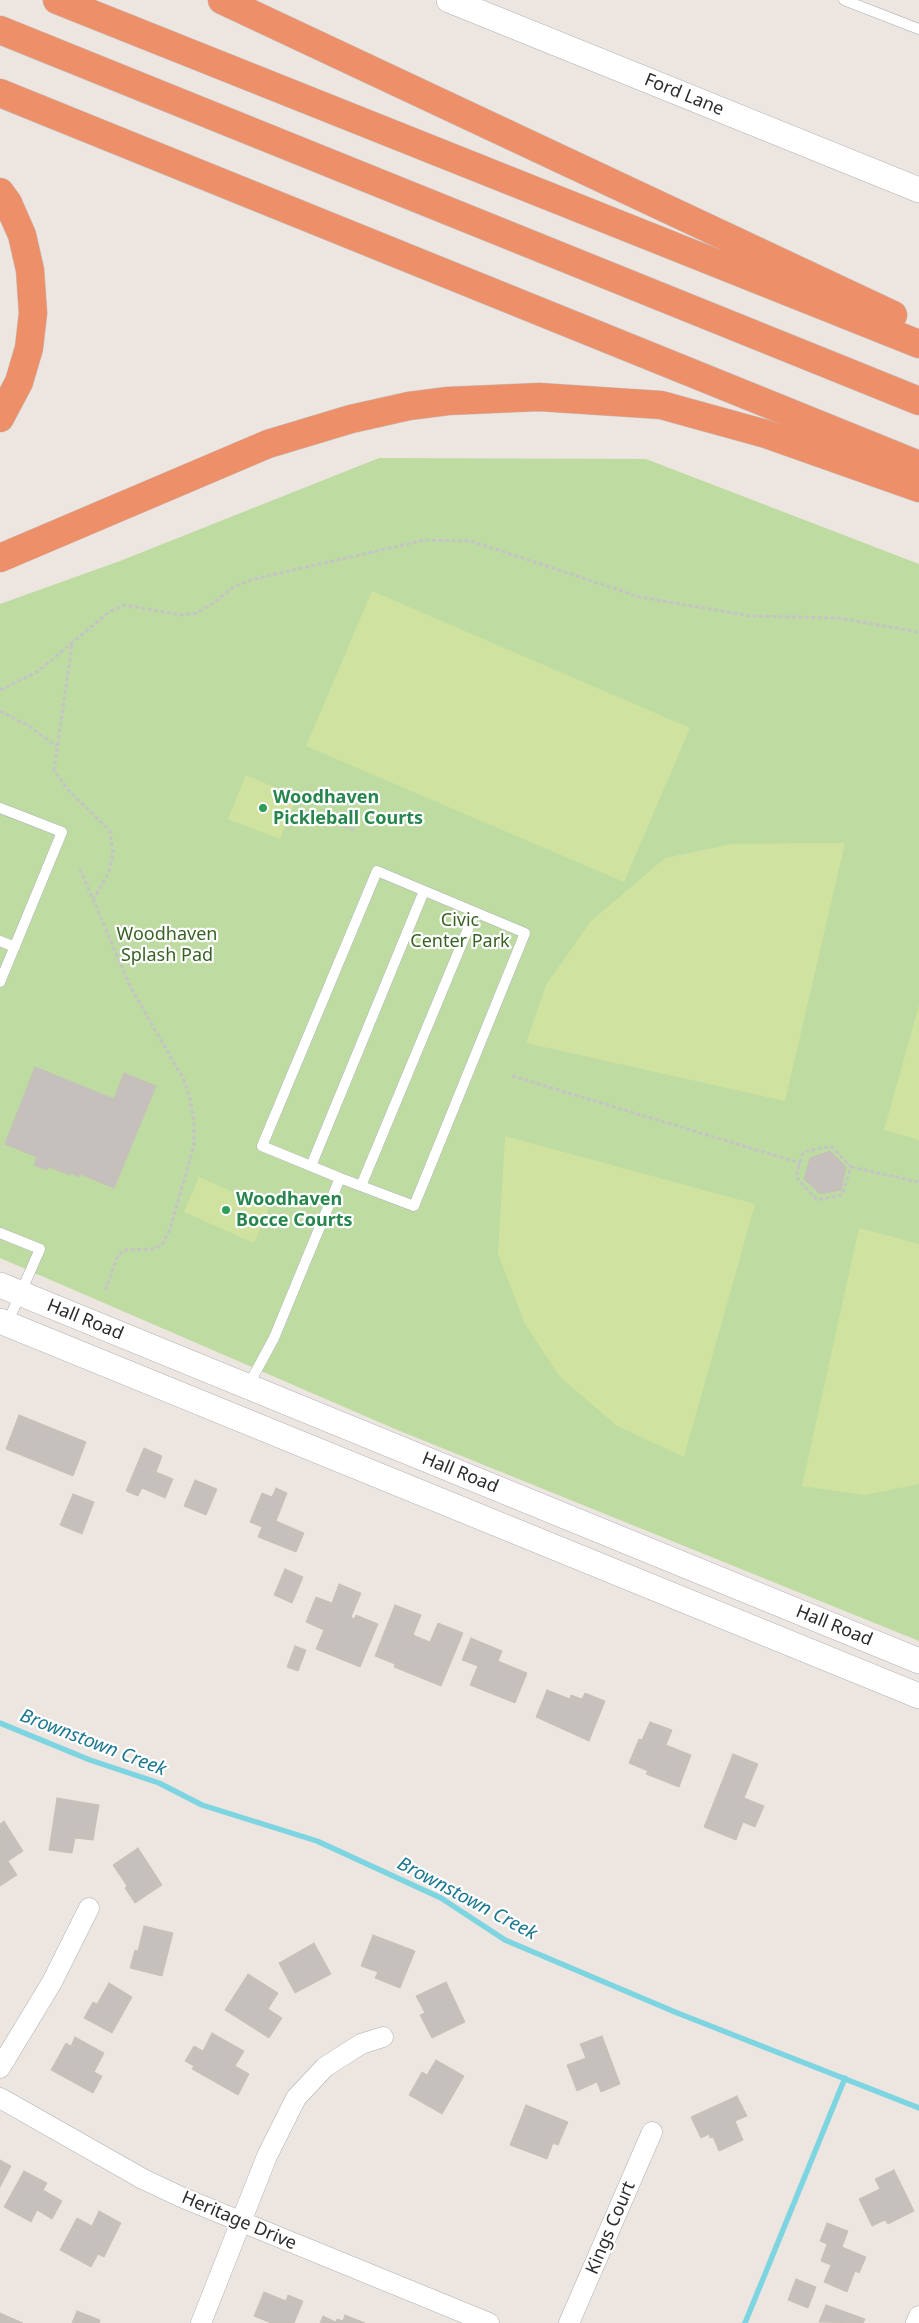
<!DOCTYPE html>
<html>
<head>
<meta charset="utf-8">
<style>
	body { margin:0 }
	canvas { display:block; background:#ece5e0 }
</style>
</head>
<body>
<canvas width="919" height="2323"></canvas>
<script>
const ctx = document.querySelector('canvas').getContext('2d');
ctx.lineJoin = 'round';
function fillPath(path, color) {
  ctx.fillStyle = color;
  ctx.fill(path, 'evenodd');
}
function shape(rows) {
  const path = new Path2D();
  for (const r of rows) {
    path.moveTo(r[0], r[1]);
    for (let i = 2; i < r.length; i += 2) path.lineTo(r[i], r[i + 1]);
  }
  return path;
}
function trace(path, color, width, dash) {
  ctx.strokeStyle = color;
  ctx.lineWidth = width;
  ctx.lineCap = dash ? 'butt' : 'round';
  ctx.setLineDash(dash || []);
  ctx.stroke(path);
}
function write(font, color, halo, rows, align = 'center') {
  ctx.font = font + ' "Noto Sans",sans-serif';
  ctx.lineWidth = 4.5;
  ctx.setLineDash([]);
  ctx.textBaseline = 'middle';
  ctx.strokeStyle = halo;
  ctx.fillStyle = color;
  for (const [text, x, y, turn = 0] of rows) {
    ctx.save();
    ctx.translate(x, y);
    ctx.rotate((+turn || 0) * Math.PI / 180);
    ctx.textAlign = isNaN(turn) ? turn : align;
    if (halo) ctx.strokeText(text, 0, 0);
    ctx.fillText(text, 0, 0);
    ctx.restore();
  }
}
fillPath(shape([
	[379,458,646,459,919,564,919,1641,395,1429,0,1258,0,604,120,561]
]), '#bedca2');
fillPath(shape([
	[372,591,690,728,624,882,306,746],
	[246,775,297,797,280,839,228,819],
	[845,843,785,1101,526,1043,546,985,591,921,665,858,732,844],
	[919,1005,919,1140,884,1130],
	[505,1136,755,1204,684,1457,617,1426,560,1377,525,1324,498,1254],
	[199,1177,269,1208,254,1243,184,1212],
	[859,1228,919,1244,919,1484,865,1495,802,1486]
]), '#cfe29f');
trace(shape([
	[0,1723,90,1760,159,1783,202,1805,317,1841,441,1898,505,1940,675,2012,919,2108],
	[745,2323,845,2078]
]), '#7ed5e2', 5.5);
const building = shape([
	[35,1067,114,1099,124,1073,156,1086,114,1188,80,1174,79,1177,71,1173,70,1175,49,1167,47,1170,39,1167,34,1165,37,1157,5,1144,35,1067],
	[830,1151,846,1167,841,1190,820,1194,804,1179,810,1158,830,1151],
	[19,1415,86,1442,73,1476,6,1449,19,1415],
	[144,1448,162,1456,156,1472,173,1479,165,1498,142,1488,138,1496,126,1491,144,1448],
	[195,1480,217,1489,206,1515,184,1506,195,1480],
	[276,1488,287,1493,276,1521,304,1533,296,1552,258,1537,262,1527,250,1522,262,1493,272,1497,276,1488],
	[73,1494,94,1502,82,1534,60,1525,73,1494],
	[285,1569,303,1577,292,1603,274,1595,285,1569],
	[339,1584,361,1593,351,1617,354,1619,356,1615,378,1624,360,1667,316,1649,324,1630,306,1622,316,1597,332,1603,339,1584],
	[395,1605,421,1615,413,1635,430,1642,438,1623,463,1633,441,1686,394,1667,395,1664,375,1656,395,1605],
	[471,1638,502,1651,498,1661,527,1673,515,1703,470,1685,478,1666,462,1660,471,1638],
	[295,1646,306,1650,298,1671,287,1667,295,1646],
	[547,1690,570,1699,571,1695,582,1699,585,1693,605,1701,589,1741,536,1717,547,1690],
	[650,1722,672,1730,666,1745,691,1755,679,1787,646,1774,648,1771,629,1763,639,1739,642,1740,650,1722],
	[733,1754,758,1764,744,1798,764,1806,755,1827,743,1822,736,1840,704,1827,733,1754],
	[57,1798,99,1805,93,1840,75,1838,72,1853,49,1850,57,1798],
	[4,1821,23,1851,8,1861,17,1875,0,1886,0,1824,4,1821],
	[138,1848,162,1885,135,1903,125,1888,127,1886,113,1865,138,1848],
	[144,1926,173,1933,162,1976,130,1968,135,1950,138,1951,144,1926],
	[373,1935,415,1951,400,1988,375,1978,378,1972,361,1966,373,1935],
	[314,1943,331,1974,295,1993,279,1963,314,1943],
	[248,1974,278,1993,268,2009,282,2018,269,2038,225,2010,248,1974],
	[446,1982,465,2022,432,2038,420,2015,425,2013,416,1996,446,1982],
	[109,1983,132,1997,112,2033,84,2018,93,2002,97,2004,109,1983],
	[212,2033,244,2051,235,2066,249,2074,238,2095,192,2069,194,2066,185,2061,194,2046,203,2051,212,2033],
	[602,2036,620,2084,601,2092,597,2082,577,2091,567,2065,586,2058,580,2044,602,2036],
	[75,2037,104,2053,94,2072,102,2076,93,2093,51,2070,66,2043,71,2046,75,2037],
	[436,2060,464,2076,442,2114,409,2095,422,2072,427,2075,436,2060],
	[737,2096,747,2116,735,2121,743,2140,719,2151,713,2137,710,2138,709,2134,701,2138,691,2117,737,2096],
	[526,2105,568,2122,558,2145,553,2143,547,2159,510,2145,526,2105],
	[0,2160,11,2166,0,2187,0,2160],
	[894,2170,914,2211,888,2224,885,2220,872,2226,859,2199,880,2189,875,2179,894,2170],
	[24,2171,47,2183,43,2190,62,2201,52,2219,37,2210,31,2222,4,2207,24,2171],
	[99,2211,121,2223,104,2257,98,2254,91,2267,60,2250,77,2218,92,2226,99,2211],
	[827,2223,848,2231,842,2247,866,2257,859,2273,855,2271,847,2292,824,2282,831,2265,821,2261,827,2244,820,2241,827,2223],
	[796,2279,816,2287,808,2308,788,2300,796,2279],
	[264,2292,286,2301,288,2295,303,2301,294,2323,271,2323,254,2316,264,2292],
	[826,2305,865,2319,863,2323,819,2322,826,2305],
	[77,2311,100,2320,99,2323,72,2323,77,2311],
	[0,2313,23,2323,0,2323,0,2313],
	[345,2315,365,2323,320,2323,323,2316,336,2322,337,2319,343,2321,345,2315]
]);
fillPath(building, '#c5c0bb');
trace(building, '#c7c0b9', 1);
const service = shape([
	[844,0,919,29],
	[0,808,62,832,0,982],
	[0,941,15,947],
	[311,1166,424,891],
	[361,1186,475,912],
	[0,1233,40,1249,7,1324],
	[248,1386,274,1338,340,1178,262,1146,377,871,525,933,414,1206,340,1178]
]);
const minor = shape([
	[0,2068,52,1982,89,1908],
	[0,2098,143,2179,181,2197,489,2323],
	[201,2323,267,2156,296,2098,325,2067,361,2044,383,2037],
	[569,2323,652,2132],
	[916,2323,919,2316]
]);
const tertiary = shape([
	[449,0,919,190],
	[0,1285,919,1661],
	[0,1321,919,1696]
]);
const motorway = shape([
	[57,0,919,344],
	[222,0,893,315],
	[0,30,919,401],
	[0,93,919,465],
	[0,192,8,203,22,235,30,270,33,313,29,348,19,382,0,418],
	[0,558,268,444,351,419,409,406,448,401,539,397,661,405,766,434,919,488]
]);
trace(service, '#acb0b7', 11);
trace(minor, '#acb0b7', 21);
trace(tertiary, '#acb0b7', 26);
trace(motorway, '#c4c4c4', 29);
trace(shape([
	[72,645,54,770,68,790,110,831,113,854,109,872,94,898],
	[0,690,37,672,109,612,124,605,182,615,196,613,212,604,232,588,250,580,425,540,471,541,640,597,751,616,838,618,919,632],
	[0,711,29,726,56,746],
	[326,819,354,830],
	[80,869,131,988,184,1080,190,1099,194,1122,194,1145,170,1229,162,1245,154,1249,123,1250,117,1258,105,1291],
	[512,1076,800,1163],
	[831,1146,851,1167,842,1195,817,1200,796,1177,803,1152,831,1146],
	[851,1167,919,1182]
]), '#c4c4c4', 3, [4, 2.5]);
trace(service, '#fff', 10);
trace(minor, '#fff', 20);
trace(tertiary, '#fff', 25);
trace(motorway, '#ed9069', 28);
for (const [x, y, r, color] of [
	[263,808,5,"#2e9e5b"],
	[226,1210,5,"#2e9e5b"]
]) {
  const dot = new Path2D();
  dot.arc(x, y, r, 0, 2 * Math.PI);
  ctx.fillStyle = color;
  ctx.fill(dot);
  trace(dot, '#fff', 2);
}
write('18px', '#2c2c2c', '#fff', [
	["Ford Lane",684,95,22],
	["Hall Road",85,1320,22],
	["Hall Road",460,1473,22],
	["Hall Road",834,1626,22],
	["Heritage Drive",239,2221,23],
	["Kings Court",611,2228,-67]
]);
write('bold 18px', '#27864d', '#fff', [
	["Woodhaven",273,798],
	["Pickleball Courts",273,819],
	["Woodhaven",236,1200],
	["Bocce Courts",236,1221]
], 'left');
write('18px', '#386223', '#fff', [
	["Civic",460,921],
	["Center Park",460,942],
	["Woodhaven",167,935],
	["Splash Pad",167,956]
]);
write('italic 19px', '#1c7890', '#fff', [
	["Brownstown Creek",93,1743,21],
	["Brownstown Creek",467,1899,28]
]);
</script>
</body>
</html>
